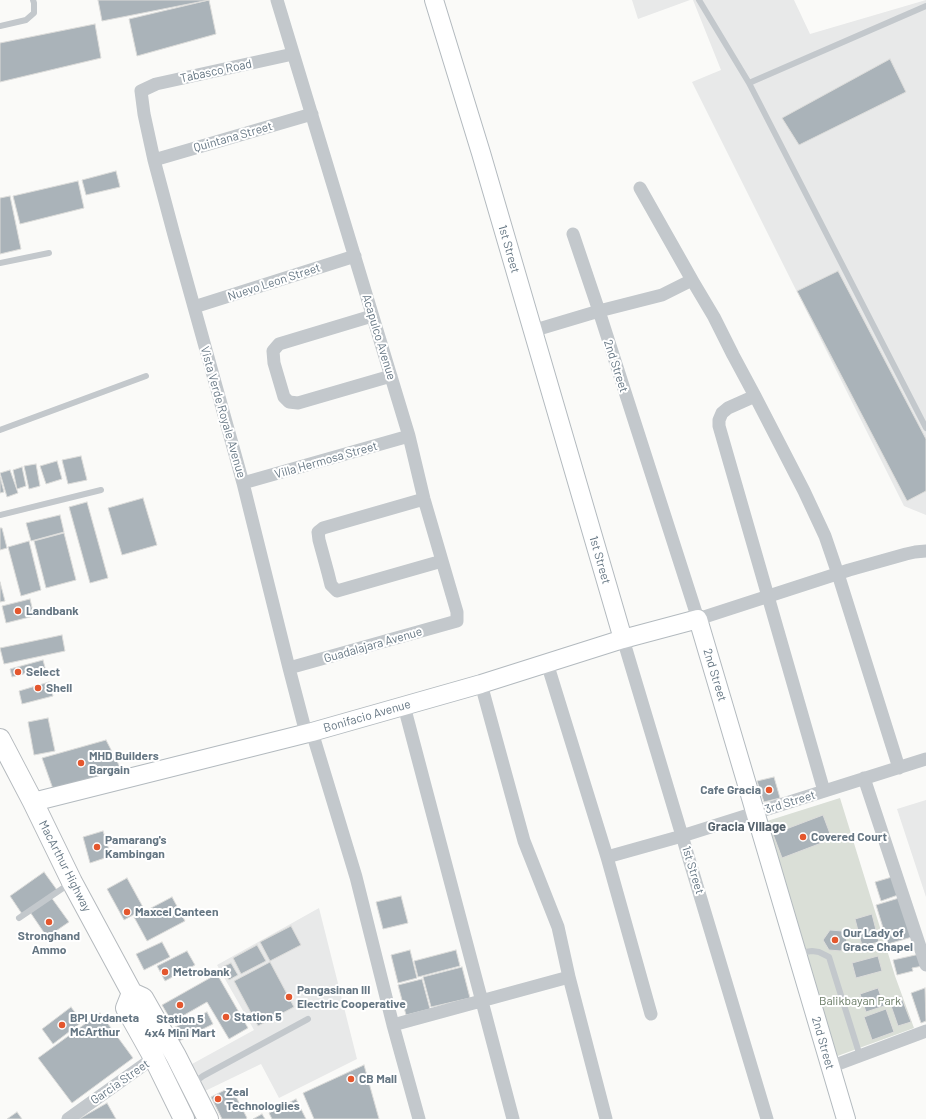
<!DOCTYPE html>
<html>
<head>
<meta charset="utf-8">
<style>
	body { margin:0 }
	canvas { display:block; background:#fafaf8 }
</style>
</head>
<body>
<canvas width="926" height="1119"></canvas>
<script>
const ctx = document.querySelector('canvas').getContext('2d');
ctx.lineJoin = 'round';
function fillPath(path, color) {
  ctx.fillStyle = color;
  ctx.fill(path, 'evenodd');
}
function shape(rows) {
  const path = new Path2D();
  for (const r of rows) {
    path.moveTo(r[0], r[1]);
    for (let i = 2; i < r.length; i += 2) path.lineTo(r[i], r[i + 1]);
  }
  return path;
}
function trace(path, color, width, dash) {
  ctx.strokeStyle = color;
  ctx.lineWidth = width;
  ctx.lineCap = dash ? 'butt' : 'round';
  ctx.setLineDash(dash || []);
  ctx.stroke(path);
}
function write(font, color, halo, rows, align = 'center') {
  ctx.font = font + ' Barlow,sans-serif';
  ctx.lineWidth = 4;
  ctx.setLineDash([]);
  ctx.textBaseline = 'middle';
  ctx.strokeStyle = halo;
  ctx.fillStyle = color;
  for (const [text, x, y, turn = 0] of rows) {
    ctx.save();
    ctx.translate(x, y);
    ctx.rotate((+turn || 0) * Math.PI / 180);
    ctx.textAlign = isNaN(turn) ? turn : align;
    if (halo) ctx.strokeText(text, 0, 0);
    ctx.fillText(text, 0, 0);
    ctx.restore();
  }
}
fillPath(shape([
	[632,0,690,0,638,19],
	[693,0,794,0,810,34,926,0,926,515,904,506,692,82,721,70],
	[926,800,926,897,897,809],
	[319,908,357,1059,279,1098,261,1064,205,1091,192,1064,254,1030,217,965]
]), '#e8e9e9');
fillPath(shape([
	[840,798,895,976,914,1028,832,1058,764,822]
]), '#dadfd7');
const building = shape([
	[98,0,209,0,102,21,98,0],
	[209,0,216,34,137,56,129,19,209,0],
	[95,24,101,58,0,82,0,43,95,24],
	[890,59,906,92,799,145,782,118,890,59],
	[116,171,120,187,86,195,82,180,116,171],
	[78,181,84,208,20,224,13,196,78,181],
	[10,196,21,249,0,254,0,198,10,196],
	[838,271,926,439,926,491,907,501,797,291,838,271],
	[81,456,87,480,68,484,62,460,81,456],
	[57,461,62,479,46,484,40,466,57,461],
	[36,464,40,486,29,489,24,466,36,464],
	[22,467,26,486,17,489,13,470,22,467],
	[10,470,18,493,7,497,0,473,10,470],
	[0,477,4,492,0,493,0,477],
	[143,498,157,545,122,555,108,508,143,498],
	[87,502,108,578,90,583,69,507,87,502],
	[60,515,64,532,31,541,26,523,60,515],
	[0,528,2,528,7,548,0,550,0,528],
	[64,533,76,580,46,588,34,541,64,533],
	[29,541,41,590,21,596,8,547,29,541],
	[0,582,5,601,0,602,0,582],
	[30,599,34,616,6,623,2,606,30,599],
	[62,635,65,651,4,664,0,648,62,635],
	[43,660,47,675,37,677,35,671,12,677,10,669,43,660],
	[49,682,53,696,22,704,19,691,49,682],
	[48,718,55,751,34,755,28,722,48,718],
	[106,740,121,769,53,789,42,758,106,740],
	[774,777,780,798,764,802,757,781,774,777],
	[823,815,832,839,782,858,773,834,823,815],
	[103,831,111,856,90,863,83,837,103,831],
	[44,872,57,890,22,914,10,896,44,872],
	[892,877,898,895,881,901,875,882,892,877],
	[127,878,144,909,124,920,107,889,127,878],
	[401,896,408,923,383,929,376,902,401,896],
	[51,897,69,922,47,937,30,912,51,897],
	[172,897,185,921,147,941,134,917,172,897],
	[899,898,912,937,888,944,876,905,899,898],
	[872,914,879,942,862,946,855,919,872,914],
	[291,926,301,945,270,961,260,942,291,926],
	[830,930,842,931,847,941,841,951,829,950,823,940,830,930],
	[162,942,170,957,144,970,136,954,162,942],
	[257,945,266,961,241,974,233,958,257,945],
	[410,950,417,978,398,983,391,955,410,950],
	[456,950,460,966,418,977,414,961,456,950],
	[187,951,195,965,165,981,157,966,187,951],
	[920,954,923,966,912,968,913,971,897,975,893,960,920,954],
	[878,956,882,971,856,978,852,963,878,956],
	[270,962,294,1007,258,1026,234,981,270,962],
	[231,963,238,975,229,980,222,967,231,963],
	[462,967,470,998,431,1007,423,977,462,967],
	[217,974,248,1028,229,1039,207,1002,172,1022,162,1005,217,974],
	[422,979,430,1009,406,1015,398,985,422,979],
	[878,988,884,1006,866,1012,860,994,878,988],
	[925,988,926,1021,921,1023,911,993,925,988],
	[901,996,911,1022,898,1026,889,1000,901,996],
	[71,1007,82,1022,53,1044,42,1029,71,1007],
	[886,1009,894,1032,872,1040,864,1017,886,1009],
	[207,1012,213,1024,177,1042,171,1029,207,1012],
	[100,1013,133,1058,72,1103,38,1058,100,1013],
	[364,1065,379,1119,314,1119,303,1093,364,1065],
	[231,1087,247,1118,246,1119,222,1119,211,1097,231,1087],
	[296,1099,306,1119,272,1119,269,1113,296,1099],
	[107,1103,116,1119,79,1119,107,1103],
	[17,1112,22,1119,7,1119,17,1112],
	[262,1114,265,1119,253,1119,262,1114]
]);
fillPath(building, '#aab3b9');
trace(building, '#dcdcda', 1);
const secondary = shape([
	[434,0,481,153,623,639],
	[33,802,312,732,481,684,623,639,698,619,846,1119]
]);
const primary = shape([
	[0,739,33,802,72,882,132,993,143,998,176,1056,208,1119],
	[132,993,126,1008,154,1058,184,1119]
]);
trace(secondary, '#b3babf', 20);
trace(primary, '#b5babe', 22);
trace(shape([
	[699,0,749,83,926,428],
	[0,26,26,20,34,13,34,3,33,0],
	[749,83,926,6],
	[0,263,49,253],
	[0,430,146,376],
	[0,515,101,490],
	[19,918,69,884],
	[798,953,812,951,819,952,829,957,860,1056],
	[192,1080,199,1079,203,1076,308,1019]
]), '#c3c8cc', 6);
trace(shape([
	[277,0,409,436,424,499,457,612,457,621,289,668],
	[293,54,156,84,141,91,144,114,154,160,174,235,243,483,289,668,306,733],
	[154,160,312,114],
	[640,188,692,280],
	[573,234,599,311,698,619,849,570,906,554,915,552,926,551],
	[194,307,355,256],
	[372,316,279,344,273,351,274,363,284,397,289,402,298,403,391,376],
	[532,331,599,311,662,295,692,280,714,317,733,355,755,396,804,491,825,536,838,574,899,768],
	[755,396,728,408,722,413,719,420,719,426,824,791],
	[243,483,409,436],
	[424,499,323,528,318,532,319,540,328,573,331,585,337,591,442,561],
	[623,639,767,1119],
	[547,663,607,857,651,1014],
	[481,684,524,841,558,927,569,977,606,1119],
	[404,706,513,1119],
	[312,732,356,877,393,1025,419,1119],
	[864,778,926,965],
	[607,857,682,836,926,759],
	[393,1025,569,977],
	[830,1067,926,1031],
	[68,1119,159,1054]
]), '#c3c8cc', 13);
trace(secondary, '#fff', 18);
trace(primary, '#fff', 20);
for (const [x, y, r, color] of [
	[18,611,4,"#e4572e"],
	[18,672,4,"#e4572e"],
	[38,688,4,"#e4572e"],
	[81,763,4,"#e4572e"],
	[769,790,4,"#e4572e"],
	[803,837,4,"#e4572e"],
	[97,847,4,"#e4572e"],
	[127,912,4,"#e4572e"],
	[49,922,4,"#e4572e"],
	[835,940,4,"#e4572e"],
	[165,972,4,"#e4572e"],
	[289,997,4,"#e4572e"],
	[180,1005,4,"#e4572e"],
	[226,1017,4,"#e4572e"],
	[62,1025,4,"#e4572e"],
	[351,1079,4,"#e4572e"],
	[218,1099,4,"#e4572e"]
]) {
  const dot = new Path2D();
  dot.arc(x, y, r, 0, 2 * Math.PI);
  ctx.fillStyle = color;
  ctx.fill(dot);
  trace(dot, '#fff', 1.5);
}
write('12px', '#657683', '#fff', [
	["Tabasco Road",216,71,-12],
	["Quintana Street",233,137,-16],
	["1st Street",509,249,74],
	["Nuevo Leon Street",274,282,-18],
	["Acapulco Avenue",379,337,73],
	["2nd Street",616,366,72],
	["Vista Verde Royale Avenue",223,412,74],
	["Villa Hermosa Street",326,460,-16],
	["1st Street",600,560,74],
	["Guadalajara Avenue",373,645,-16],
	["2nd Street",715,675,73],
	["Bonifacio Avenue",367,716,-16],
	["3rd Street",790,802,-17],
	["MacArthur Highway",65,866,63],
	["1st Street",693,870,73],
	["2nd Street",823,1043,74],
	["Garcia Street",120,1082,-35]
]);
write('bold 12px', '#657683', '#fff', [
	["Landbank",26,611],
	["Select",26,672],
	["Shell",46,688],
	["MHD Builders",89,756],
	["Bargain",89,770],
	["Cafe Gracia",761,790,"right"],
	["Covered Court",811,837],
	["Pamarang's",105,840],
	["Kambingan",105,854],
	["Maxcel Canteen",135,912],
	["Our Lady of",843,933],
	["Grace Chapel",843,947],
	["Stronghand",49,936,"center"],
	["Ammo",49,950,"center"],
	["Metrobank",173,972],
	["Pangasinan III",297,990],
	["Electric Cooperative",297,1004],
	["Station 5",234,1017],
	["BPI Urdaneta",70,1018],
	["McArthur",70,1032],
	["Station 5",180,1019,"center"],
	["4x4 Mini Mart",180,1033,"center"],
	["CB Mall",359,1079],
	["Zeal",226,1092],
	["Technologiies",226,1106]
], 'left');
write('12px', '#687a64', '#fff', [
	["Balikbayan Park",860,1001]
]);
write('bold 13px', '#57646e', '#fff', [
	["Gracia Village",747,827]
]);
</script>
</body>
</html>
